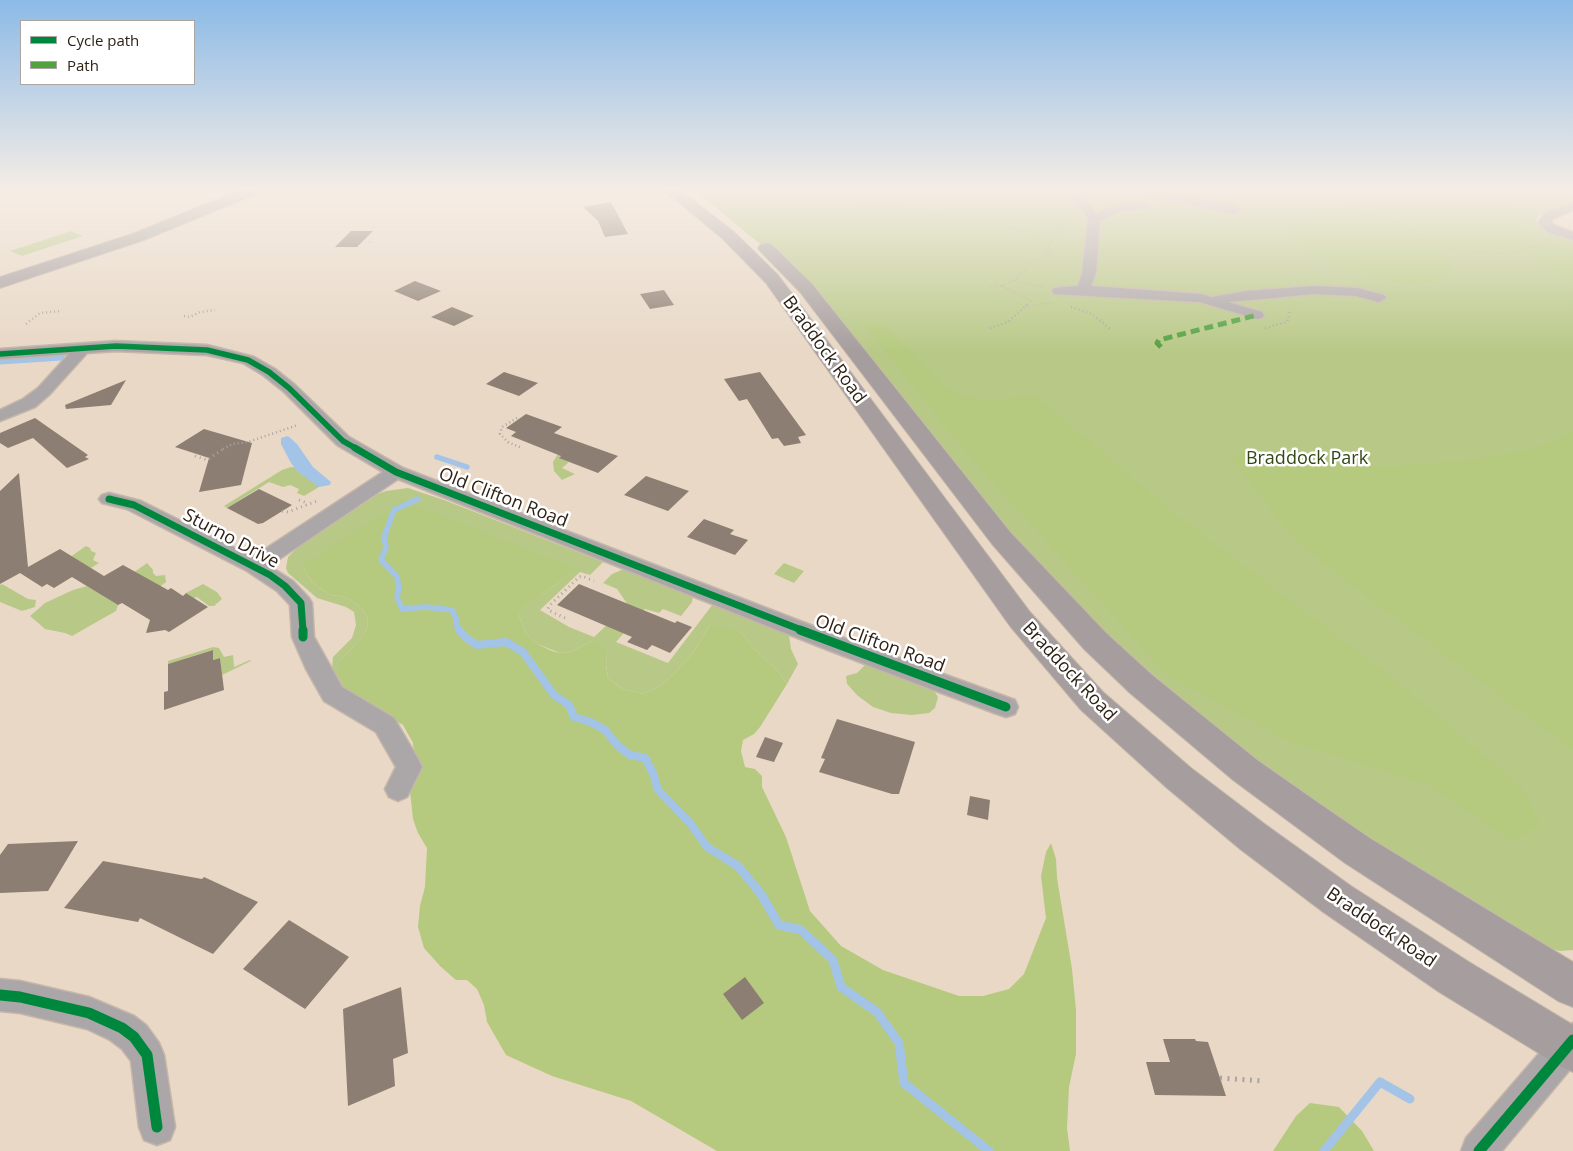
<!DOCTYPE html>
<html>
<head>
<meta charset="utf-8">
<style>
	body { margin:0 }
	#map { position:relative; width:1573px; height:1151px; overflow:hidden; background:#e9d8c6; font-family:"Open Sans",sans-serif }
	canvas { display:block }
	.legend { position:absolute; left:20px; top:20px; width:175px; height:65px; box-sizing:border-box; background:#fff; border:1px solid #aba6a1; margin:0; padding:6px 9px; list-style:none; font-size:15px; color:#2d2115 }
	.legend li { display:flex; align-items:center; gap:10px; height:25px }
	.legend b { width:25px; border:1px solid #aba6a1 }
</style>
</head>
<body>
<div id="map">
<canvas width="1573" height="1151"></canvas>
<ul class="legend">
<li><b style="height:6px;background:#00873e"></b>Cycle path</li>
<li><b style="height:6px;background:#52a240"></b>Path</li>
</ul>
</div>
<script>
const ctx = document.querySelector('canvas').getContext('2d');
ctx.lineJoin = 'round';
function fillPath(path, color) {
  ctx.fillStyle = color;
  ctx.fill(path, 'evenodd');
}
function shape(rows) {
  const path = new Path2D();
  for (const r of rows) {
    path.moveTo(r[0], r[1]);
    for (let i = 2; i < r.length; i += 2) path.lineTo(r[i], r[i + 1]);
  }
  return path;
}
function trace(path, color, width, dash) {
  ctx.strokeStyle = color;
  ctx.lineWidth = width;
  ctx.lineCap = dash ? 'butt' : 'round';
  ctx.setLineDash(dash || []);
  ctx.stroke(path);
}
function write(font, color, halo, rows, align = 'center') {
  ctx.font = font + ' "Open Sans",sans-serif';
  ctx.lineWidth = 5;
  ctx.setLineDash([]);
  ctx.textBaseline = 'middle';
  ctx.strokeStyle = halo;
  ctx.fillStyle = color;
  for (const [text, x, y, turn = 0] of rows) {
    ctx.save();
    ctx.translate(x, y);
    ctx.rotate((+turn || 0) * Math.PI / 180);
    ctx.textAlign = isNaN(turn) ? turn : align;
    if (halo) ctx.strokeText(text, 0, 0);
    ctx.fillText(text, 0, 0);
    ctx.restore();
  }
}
fillPath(shape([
	[696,191,1573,191,1573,201,1540,215,1536,221,1544,228,1573,239,1573,950,1560,951,1539,946,1316,805,1205,722,1047,590,777,258],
	[71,231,83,236,22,256,10,251],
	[568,451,559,457,569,462,562,468,575,474,562,480,554,471,553,462,558,454],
	[291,467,304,468,324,484,304,496,297,493,299,489,290,485,283,487,269,482,227,508,224,506,282,470],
	[408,488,444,500,603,562,590,575,580,572,540,610,569,627,594,637,628,605,617,589,603,583,612,574,624,569,693,596,692,602,681,616,663,609,659,613,645,609,616,642,668,663,713,604,789,635,791,649,798,664,787,684,778,671,751,646,742,633,710,625,695,650,675,673,659,687,643,694,622,689,608,678,606,665,607,652,592,641,571,652,560,653,537,644,526,634,518,613,520,607,557,584,574,568,302,566,312,582,330,595,342,596,351,600,361,608,368,618,367,629,362,637,340,661,363,702,356,705,331,677,333,657,352,638,356,625,354,612,346,607,317,598,288,573,286,568,288,557,296,549,378,494,386,491],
	[86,546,90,548,91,551,96,553,93,560,99,563,91,568,70,557],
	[147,563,153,570,153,573,156,576,165,575,166,582,158,588,133,573],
	[784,563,804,571,794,583,774,574],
	[2,584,28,599,36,600,35,607,22,611,0,602,0,585],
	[203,584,217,592,222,599,214,606,209,606,197,597,194,598,186,593],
	[87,586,118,605,116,611,72,636,65,633,45,629,30,616,45,603,73,590],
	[213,647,219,648,224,657,233,655,234,667,250,660,251,661,222,675,220,658,213,660,212,650,168,664,168,661],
	[865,665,934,691,938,697,935,708,929,713,912,715,891,713,873,707,858,696,847,684,846,676,857,673]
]), '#b8c987');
fillPath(shape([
	[1387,191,1474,191,1508,201,1524,226,1547,241,1573,248,1573,281,1542,268,1524,252,1465,249,1443,254,1451,264,1451,276,1434,282,1410,284,1374,278,1345,269,1313,256,1291,236,1288,223,1322,219,1361,217,1388,219,1394,217,1371,207,1384,202],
	[864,324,884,324,949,390,984,400,1035,395,1168,508,1403,686,1523,789,1540,825,1512,841,1429,785,1288,741,1167,675,958,443],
	[1573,432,1573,750,1367,597,1295,540,1231,458,1249,449,1329,465,1398,466,1467,460,1533,449],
	[402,500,575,568,557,584,521,607,518,613,521,621,526,634,537,644,552,651,560,653,571,652,592,641,601,645,607,652,606,666,608,678,622,689,643,694,659,687,675,673,695,650,710,625,726,627,742,633,751,646,778,671,787,684,760,727,754,734,743,740,741,751,745,767,755,769,762,776,762,787,786,837,810,911,841,946,883,970,959,996,983,996,1009,989,1024,974,1046,918,1041,876,1046,852,1051,843,1056,859,1057,878,1072,969,1076,1010,1076,1054,1069,1087,1067,1128,1070,1151,717,1151,631,1101,552,1076,506,1055,487,1022,484,1005,477,989,467,980,456,980,440,966,424,948,418,927,420,906,425,887,427,848,418,833,413,819,410,791,415,765,413,743,403,725,363,702,346,687,339,675,340,661,362,637,367,629,368,618,361,608,351,600,342,596,330,595,312,582,302,566],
	[1310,1103,1339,1107,1362,1131,1374,1151,1273,1151,1296,1116]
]), '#b5ca7e');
fillPath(shape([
	[288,436,297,444,313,467,331,482,330,485,319,487,298,472,291,463,281,444,281,438]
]), '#a3c4e6');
trace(shape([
	[0,362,62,358]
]), '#a3c4e6', 5);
trace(shape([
	[437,457,467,467],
	[418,499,394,510,384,537,386,547,381,560,397,577,399,587,397,597,402,609,426,607,452,610,456,618,457,627,460,631]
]), '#a3c4e6', 5.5);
trace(shape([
	[459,630,465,637,477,645,506,642,523,652,554,695,569,705,574,717,591,722,605,730,618,746,630,755,645,758,653,773,658,790,690,823,707,847,730,861]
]), '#a3c4e6', 8);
trace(shape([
	[728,860,738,866,761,894,779,925,801,930,833,960,841,987,877,1012,899,1043,904,1083,989,1151],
	[1324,1151,1380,1082,1410,1099]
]), '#a3c4e6', 9);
fillPath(shape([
	[611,202,628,234,605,237,598,221,583,207],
	[351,231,373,231,357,247,335,247],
	[415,281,441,291,418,301,394,291],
	[664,290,674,305,650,309,640,294],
	[452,307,474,316,454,326,431,317],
	[504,372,538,383,519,396,486,384],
	[760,372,806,435,798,437,801,443,784,446,778,438,772,439,747,399,739,401,724,379],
	[126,380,111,405,66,409,65,405],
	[526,414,562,427,554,433,618,456,598,473,559,458,561,456,511,436,516,432,506,428],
	[35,418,88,455,85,457,89,459,67,468,33,438,8,448,0,443,0,433],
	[204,429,252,443,241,485,199,492,209,458,175,447],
	[19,473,28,567,60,549,104,576,123,565,168,590,171,588,183,596,186,593,208,607,169,632,165,630,146,633,150,620,122,603,118,605,72,577,54,588,47,584,42,587,20,573,0,584,0,491],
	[646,476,689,491,668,511,624,495],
	[259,489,292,505,263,523,258,524,227,508],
	[704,519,734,530,730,534,748,540,735,555,687,537],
	[579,584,675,623,677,621,692,627,670,653,652,645,647,650,627,642,632,637,557,605],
	[213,650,213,660,220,658,224,690,164,710,164,692,168,691,168,664],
	[837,719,915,742,899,794,892,794,819,772,825,759,821,758],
	[765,737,783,743,774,762,756,757],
	[970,796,990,800,988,820,967,815],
	[78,841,48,891,0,893,0,855,8,844],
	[103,861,202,879,204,877,258,902,213,954,140,918,138,922,64,908],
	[289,920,349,957,305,1009,243,969],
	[745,977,764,1003,742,1020,723,994],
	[401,987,408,1053,393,1059,395,1086,348,1106,343,1009],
	[1163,1039,1195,1039,1196,1041,1208,1042,1226,1096,1155,1095,1146,1062,1170,1062]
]), '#8c7e72');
const minor = shape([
	[1078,191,1096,191,1084,197,1096,214,1120,204,1142,203,1148,206,1142,209,1122,211,1100,221,1096,273,1091,286,1201,294,1212,297,1247,291,1314,286,1357,288,1384,295,1386,298,1379,302,1356,296,1314,294,1228,302,1262,312,1264,315,1262,318,1257,319,1200,302,1054,294,1052,291,1054,288,1078,286,1082,273,1088,219,1072,197,1078,191],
	[1125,191,1159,191,1234,206,1240,210,1234,214,1157,197,1131,194,1125,191],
	[1573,203,1573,210,1552,219,1551,222,1556,226,1573,232,1573,240,1548,232,1538,223,1544,214,1573,203],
	[116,341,207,345,254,357,275,369,295,385,349,437,403,468,844,638,1015,700,1018,707,1015,714,1006,717,997,714,828,650,398,479,269,566,293,581,309,598,312,603,314,637,342,687,394,718,418,759,422,767,407,797,398,801,389,797,385,789,396,767,376,732,324,701,306,669,292,637,290,605,277,591,247,571,127,509,102,503,99,499,102,495,109,493,141,501,253,557,383,472,337,445,283,391,263,375,243,363,207,355,116,351,87,353,50,394,35,407,0,421,0,410,23,399,38,388,69,354,0,359,0,349,116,341],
	[0,979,20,981,89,997,134,1016,146,1025,159,1043,164,1055,175,1127,170,1140,157,1145,144,1140,139,1127,131,1061,122,1049,110,1040,87,1029,20,1013,0,1011,0,979],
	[1573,1023,1573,1066,1502,1151,1461,1151,1466,1138,1561,1028,1573,1023]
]);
const major = shape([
	[238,191,258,191,256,194,144,240,0,288,0,277,132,234,238,191],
	[665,191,681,191,734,232,778,275,1030,612,1103,692,1191,768,1266,825,1351,886,1469,962,1573,1025,1573,1072,1558,1065,1439,992,1323,912,1240,849,1167,788,1081,710,1010,626,766,283,722,238,665,191],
	[766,243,772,245,812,284,1010,532,1106,633,1152,675,1257,760,1317,802,1371,839,1573,962,1573,1007,1558,1001,1345,863,1233,780,1130,693,1084,649,992,544,800,292,760,251,758,248,760,245,766,243]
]);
trace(minor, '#c5b7a9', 3);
trace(major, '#c5b7a9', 2);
trace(shape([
	[807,191,1056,236],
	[1346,209,1369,205,1377,201,1376,191],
	[1250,211,1341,210,1358,213,1397,223,1466,255,1479,252,1511,254,1531,247,1551,245],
	[365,242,374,242],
	[1014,281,1045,287],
	[1002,286,1032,301],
	[991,287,1001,286,1014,280,1032,263,1048,253,1049,245,1073,213],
	[1026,306,1051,303]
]), '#aba4a1', 2, [0.5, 2.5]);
trace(shape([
	[1071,307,1092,314,1110,329],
	[184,316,190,317,200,312,215,310],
	[26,324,40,313,61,311],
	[990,328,1008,322,1028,304],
	[1265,328,1287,322,1290,311],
	[517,418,502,427,500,434,508,442,522,448],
	[223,449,232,444,248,442,298,425]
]), '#aba4a1', 2.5, [1, 3]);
trace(shape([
	[195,456,207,460,225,448],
	[299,500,307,503],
	[282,511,288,512,317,501],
	[565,618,550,611,548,609,549,606,579,577,582,576,594,581]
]), '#aba4a1', 3, [1, 4]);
trace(shape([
	[1220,1078,1263,1081]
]), '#aba4a1', 5, [2, 5.5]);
fillPath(minor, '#aba6a8');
fillPath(major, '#a69e9e');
trace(shape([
	[1161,347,1157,343,1159,340,1257,315]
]), '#52a240', 5, [9, 5]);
trace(shape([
	[0,354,116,346,207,350,248,360,269,372,289,388,343,441,357,449]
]), '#00873e', 5.5);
trace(shape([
	[355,448,396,472,804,631],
	[109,499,134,505,270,575,285,586,301,603,303,631]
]), '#00873e', 7);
trace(shape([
	[303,630,303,637],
	[800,630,1006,707]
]), '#00873e', 9);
trace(shape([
	[0,995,20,997,89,1013,122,1028,134,1037,147,1055,157,1127],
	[1479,1151,1573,1040]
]), '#00873e', 11);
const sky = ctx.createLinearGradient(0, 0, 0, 352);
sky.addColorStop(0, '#8cbae7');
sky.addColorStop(0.54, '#f5ede5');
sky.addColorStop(1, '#f5ede500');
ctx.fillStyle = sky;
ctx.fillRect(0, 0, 1573, 352);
write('18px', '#2d2115', '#fff', [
	["Braddock Road",824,350,54],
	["Old Clifton Road",503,498,21],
	["Sturno Drive",231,539,28],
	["Old Clifton Road",880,644,20],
	["Braddock Road",1069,672,47],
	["Braddock Road",1381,928,34]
]);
write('18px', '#324616', '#fff', [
	["Braddock Park",1307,459]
]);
</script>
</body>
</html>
